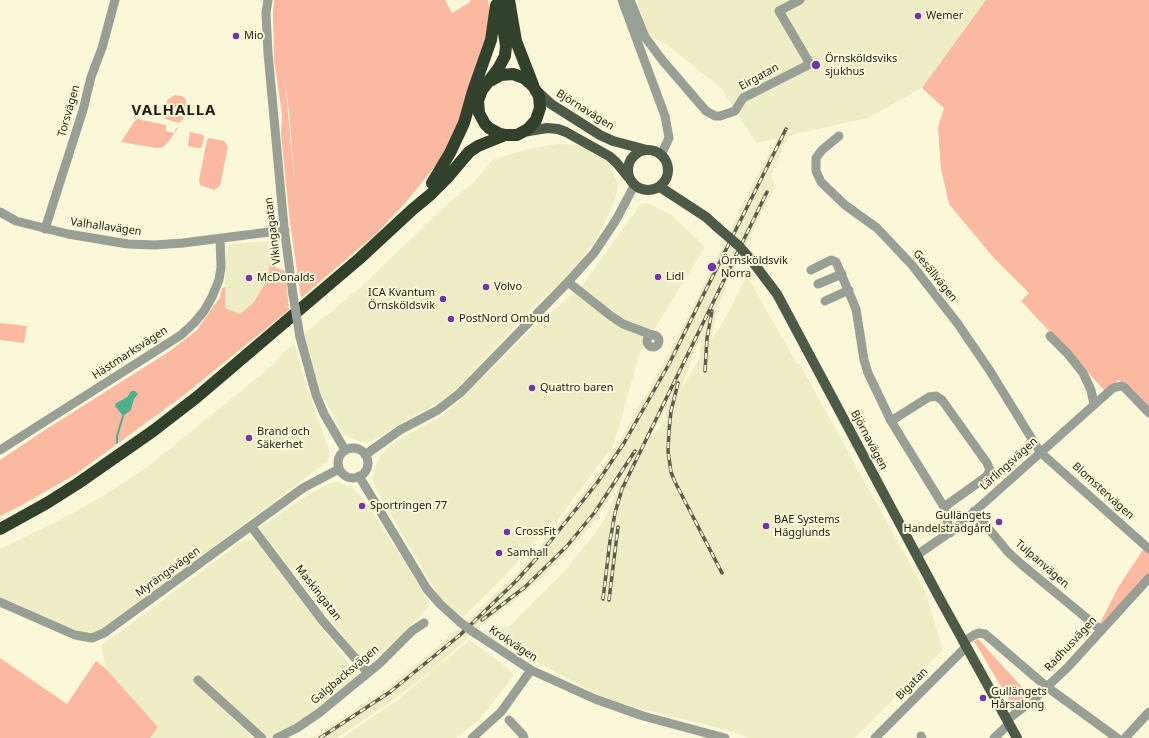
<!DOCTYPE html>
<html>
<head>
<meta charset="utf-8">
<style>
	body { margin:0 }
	canvas { display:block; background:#faf8d9 }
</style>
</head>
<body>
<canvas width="1149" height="738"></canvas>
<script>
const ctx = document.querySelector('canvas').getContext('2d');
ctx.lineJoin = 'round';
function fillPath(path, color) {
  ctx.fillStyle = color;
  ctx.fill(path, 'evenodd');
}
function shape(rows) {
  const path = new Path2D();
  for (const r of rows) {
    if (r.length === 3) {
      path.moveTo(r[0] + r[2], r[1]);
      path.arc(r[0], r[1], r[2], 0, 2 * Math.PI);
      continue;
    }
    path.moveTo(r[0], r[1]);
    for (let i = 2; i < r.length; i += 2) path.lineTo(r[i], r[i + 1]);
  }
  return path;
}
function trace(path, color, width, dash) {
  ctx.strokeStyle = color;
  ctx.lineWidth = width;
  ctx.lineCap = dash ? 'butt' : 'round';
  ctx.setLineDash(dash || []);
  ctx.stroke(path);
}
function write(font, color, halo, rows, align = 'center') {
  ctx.font = font + ' "Noto Sans",sans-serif';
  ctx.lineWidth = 4;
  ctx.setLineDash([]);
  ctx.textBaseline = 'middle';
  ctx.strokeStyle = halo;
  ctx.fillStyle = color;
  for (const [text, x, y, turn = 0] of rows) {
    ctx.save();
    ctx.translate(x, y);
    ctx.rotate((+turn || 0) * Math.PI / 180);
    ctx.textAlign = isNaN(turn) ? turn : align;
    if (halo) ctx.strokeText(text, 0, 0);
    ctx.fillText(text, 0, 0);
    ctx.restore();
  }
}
fillPath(shape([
	[637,0,986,0,922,88,868,118,790,135,782,149,771,176,775,186,727,284,717,310,711,340,721,326,747,276,797,364,799,363,925,591,943,650,855,738,749,738,734,732,626,705,596,694,480,631,510,626,567,568,596,532,604,520,620,484,585,533,544,576,512,603,478,628,436,667,396,698,337,738,311,738,387,688,456,631,512,577,532,556,568,512,593,480,620,440,642,402,679,335,752,185,777,139,756,143,722,89,665,43,648,36],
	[701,337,700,358,681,390,694,353],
	[667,408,665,421,644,446,659,422],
	[557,144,588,145,608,158,611,169,618,184,617,192,614,202,598,237,565,279,532,308,456,390,441,402,417,414,372,441,365,443,359,441,343,434,321,393,310,360,304,334,362,286,444,207,473,183,493,160,528,149],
	[647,203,673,216,705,247,640,352,614,444,554,525,549,524,505,576,462,618,439,597,376,489,372,478,375,466,381,456,389,447,403,437,443,415,458,402,535,326,573,294,584,283,641,204],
	[269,241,270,263,267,280,254,302,240,314,225,308,225,258,229,244],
	[294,344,306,385,330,453,328,461,104,629,88,634,80,633,19,605,0,598,0,549,60,520,101,497,146,468,274,364,282,354],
	[339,482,353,488,364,499,430,602,425,611,400,637,365,664,259,528,306,496,328,484],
	[245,539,256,541,357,674,356,677,300,723,269,738,200,677,196,682,253,738,150,738,158,727,106,669,101,646],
	[470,640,510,670,514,675,481,718,456,738,342,738,397,700]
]), '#efedc6');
fillPath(shape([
	[274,0,445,0,452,13,470,2,470,0,488,0,491,19,476,97,440,160,407,201,377,233,301,298,290,223,281,134,282,114,274,60,273,13],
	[285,79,290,120,294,181],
	[986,0,1149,0,1149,407,1119,380,1106,392,1021,301,1029,293,994,258,949,204,941,169,938,127,944,108,922,88],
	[175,95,181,96,185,98,186,103,184,118,179,123,168,120,165,118,167,100],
	[137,119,166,125,166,131,174,133,176,128,178,128,168,142,163,147,156,148,121,142,134,122],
	[190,132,203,135,204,138,201,148,197,148,188,146],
	[209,138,224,141,228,146,220,186,214,190,200,185,199,180,207,140],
	[270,263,277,268,285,271,289,310,184,395,76,474,22,505,0,516,0,460,48,428,170,351,197,330,220,297,222,288,225,287,225,308,240,314,254,302,267,280],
	[129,393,134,399,131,410,116,403,127,397],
	[0,323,27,326,24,343,0,340],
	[1144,548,1149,551,1149,575,1101,624,1100,623,1119,586],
	[978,639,1032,698,1015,710,974,641],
	[0,658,67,704,96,661,106,669,158,727,150,738,0,738]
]), '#fbb9a2');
fillPath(shape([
	[131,391,135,391,138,394,134,399,131,410,123,416,115,406,116,403,127,397]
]), '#4db18f');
trace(shape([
	[117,443,117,436,123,416]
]), '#4db18f', 2);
trace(shape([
	[268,0,266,13,268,53,284,227,293,295],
	[622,0,665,116,669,138,661,155],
	[630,0,645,37,663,61,706,111,715,116,720,116,735,111,743,98,810,64,779,11,800,0],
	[839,136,822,150,816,158,816,171,821,182,845,205,877,228,912,265,958,324,990,371,1040,452,1149,549],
	[0,212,16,221,68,234,128,244,154,245,183,243,285,230],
	[45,229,83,110,91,77,102,48,115,0],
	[811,270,831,260,836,262,856,309,864,360,868,373,891,421,944,507,950,533],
	[568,282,611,316,623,324,652,335],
	[818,284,842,274],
	[825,301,849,290],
	[653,341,6],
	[1050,336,1068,354,1083,373,1091,390,1094,405],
	[300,337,316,395,324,414,345,450],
	[891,421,929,397,936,396,942,400,987,463,990,470,986,477,944,507],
	[353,463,15],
	[0,450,181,335,194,323,204,311,212,297,219,280,221,267,220,238],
	[365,455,400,430,438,410,460,393,568,282,594,253,616,220,634,186],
	[359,476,427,589,440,604,461,623],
	[974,511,1008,552,1021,564,1101,630],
	[251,526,322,620,368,673],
	[917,555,956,528,1113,388,1121,386,1124,387,1149,413],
	[0,602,75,635,92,638,104,633,303,488,339,469],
	[475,633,531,670,595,699,643,716,725,738],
	[963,642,974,635,979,633,985,634,1047,687,1117,738],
	[198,680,262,738],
	[509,720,523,735,524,738],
	[1007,720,1033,700,1068,667,1149,578],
	[921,736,922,738],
	[277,738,297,728,319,713,380,663,412,631,424,623],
	[472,738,501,712,531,670],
	[875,738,966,647],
	[994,738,1009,724],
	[1125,738,1149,712]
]), '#98a095', 9);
trace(shape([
	[537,91,551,104,600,135,613,141,647,150],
	[523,132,547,128,558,129,566,132,609,156,616,162,628,177],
	[648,170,20],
	[660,187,706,217,717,227],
	[752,261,777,294,940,599,1017,738]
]), '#4c5a47', 10);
trace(shape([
	[509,0,516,41,533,85],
	[490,81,501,75,513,74,524,78,533,86,539,96,540,108,536,120,528,129,517,135,505,135,500,134,489,128,485,124,479,113,478,101,482,90,498,69,505,56,506,46,499,0],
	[432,183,450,153,464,123,473,91,491,40,496,5],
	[0,529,47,503,77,484,153,431,197,397,359,259,413,209,430,195,447,178,469,152,478,146,505,135]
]), '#32412c', 12);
const rail = shape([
	[705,371,707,338,712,311],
	[678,383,671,411,669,431,668,451,671,472,675,482,722,573],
	[603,599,610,541,615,513,622,489,767,192],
	[609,600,618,527],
	[482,620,525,587,567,546,595,512,635,451],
	[320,738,390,692,460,635,516,581,536,559,597,483,624,443,669,364,786,129]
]);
trace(rail, '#5d5c4a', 3.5);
trace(rail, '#faf8d9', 2, [6]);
trace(shape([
	[293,295,300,337],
	[461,623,475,633]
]), '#98a095', 9);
trace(shape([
	[717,227,739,246,752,261]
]), '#4c5a47', 10);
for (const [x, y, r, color] of [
	[918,16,4,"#7334a9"],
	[236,36,4,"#7334a9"],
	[816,65,5,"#7334a9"],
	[712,267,5,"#7334a9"],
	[658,277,4,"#7334a9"],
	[249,278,4,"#7334a9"],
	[486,287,4,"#7334a9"],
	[443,299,4,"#7334a9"],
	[451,319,4,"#7334a9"],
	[532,388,4,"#7334a9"],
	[249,438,4,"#7334a9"],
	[362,506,4,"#7334a9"],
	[999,522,4,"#7334a9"],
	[766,526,4,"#7334a9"],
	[507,532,4,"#7334a9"],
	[499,553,4,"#7334a9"],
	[983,698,4,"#7334a9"]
]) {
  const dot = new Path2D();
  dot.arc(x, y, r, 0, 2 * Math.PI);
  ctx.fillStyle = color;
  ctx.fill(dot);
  trace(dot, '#faf8d9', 1.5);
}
write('11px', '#1f1e12', '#faf8d9', [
	["Wemer",926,16],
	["Mio",244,36],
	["Örnsköldsviks",825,59],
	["sjukhus",825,72],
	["Örnsköldsvik",721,261],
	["Norra",721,274],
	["Lidl",666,277],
	["McDonalds",257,278],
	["Volvo",494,287],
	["ICA Kvantum",435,293,"right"],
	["Örnsköldsvik",435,306,"right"],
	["PostNord Ombud",459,319],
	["Quattro baren",540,388],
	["Brand och",257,432],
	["Säkerhet",257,445],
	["Sportringen 77",370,506],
	["Gullängets",991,516,"right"],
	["Handelsträdgård",991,529,"right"],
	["BAE Systems",774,520],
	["Hägglunds",774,533],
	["CrossFit",515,532],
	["Samhall",507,553],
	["Gullängets",991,692],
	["Hårsalong",991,705]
], 'left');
write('11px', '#1f1e12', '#faf8d9', [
	["Eirgatan",759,77,-29],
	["Björnavägen",585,110,32],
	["Torsvägen",69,111,-74],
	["Valhallavägen",106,227,8],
	["Vikingagatan",273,231,-97],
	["Gesällvägen",935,276,51],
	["Hästmarksvägen",130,353,-33],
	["Björnavägen",869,440,62],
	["Lärlingsvägen",1009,464,-42],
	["Blomstervägen",1103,491,42],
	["Tulpanvägen",1042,564,41],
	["Myrängsvägen",168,572,-36],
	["Maskingatan",318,593,52],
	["Krokvägen",513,644,33],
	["Radhusvägen",1071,644,-47],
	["Galgbacksvägen",345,675,-40],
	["Bigatan",912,684,-45]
]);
ctx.letterSpacing = '1px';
write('bold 15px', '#1f1e12', '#faf8d9', [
	["VALHALLA",174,111]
]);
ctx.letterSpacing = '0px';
</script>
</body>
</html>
